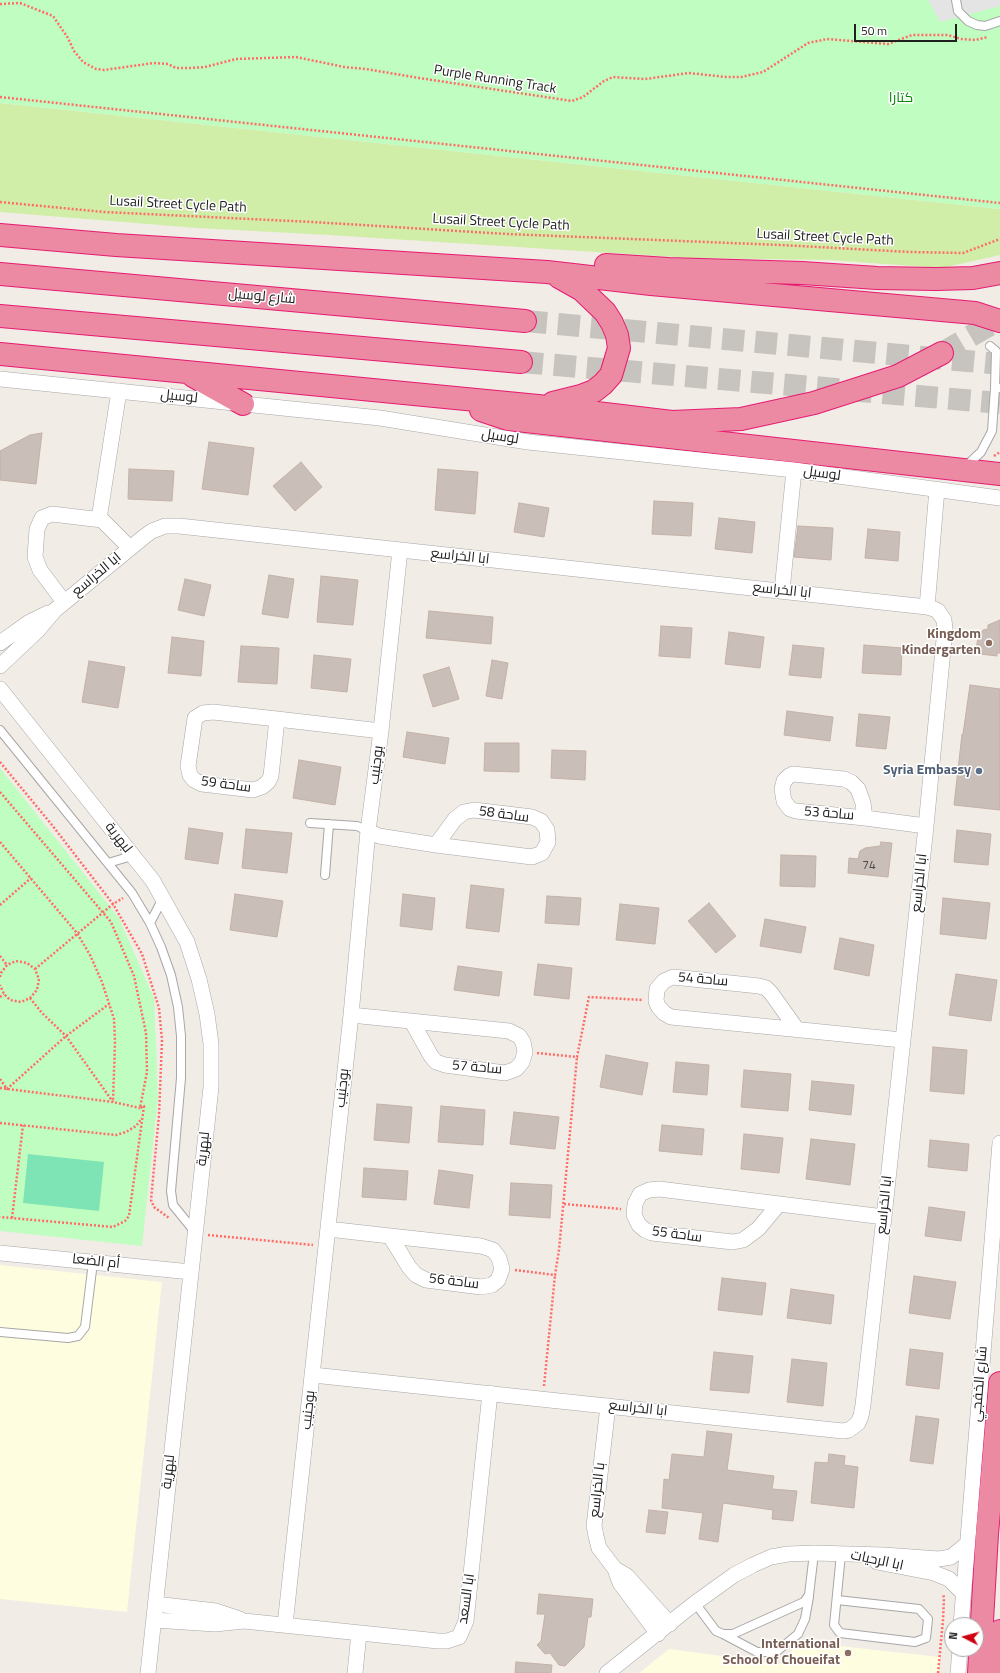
<!DOCTYPE html>
<html>
<head>
<meta charset="utf-8">
<style>
	body { margin:0 }
	#map { position:relative; width:1000px; height:1673px; overflow:hidden; background:#f1ece5; font-family:"Titillium Web",sans-serif }
	canvas { display:block }
	.north { position:absolute; left:944px; top:1617px; width:40px; height:40px; box-sizing:border-box; background:#fff; border:1px solid #a6a6a6; border-radius:50%; rotate:276deg; font-size:11px; font-weight:700; line-height:16px; text-align:center; color:#202020 }
	.north::after { content:''; display:block; margin:auto; width:14px; height:18px; background:#cf0010; clip-path:polygon(50% 0,100% 100%,50% 72%,0 100%) }
	.scale { position:absolute; left:854px; top:24px; width:103px; height:18px; box-sizing:border-box; border:2px solid #202020; border-top:0; padding-left:5px; font-size:12px; line-height:14px; white-space:nowrap; color:#202020; -webkit-text-stroke:3px #fff; paint-order:stroke }
</style>
</head>
<body>
<div id="map">
<canvas width="1000" height="1673"></canvas>
<div class="north">N</div>
<div class="scale">50 m</div>
</div>
<script>
const ctx = document.querySelector('canvas').getContext('2d');
ctx.lineJoin = 'round';
function fillPath(path, color) {
  ctx.fillStyle = color;
  ctx.fill(path, 'evenodd');
}
function shape(rows) {
  const path = new Path2D();
  for (const r of rows) {
    path.moveTo(r[0], r[1]);
    for (let i = 2; i < r.length; i += 2) path.lineTo(r[i], r[i + 1]);
  }
  return path;
}
function trace(path, color, width, dash) {
  ctx.strokeStyle = color;
  ctx.lineWidth = width;
  ctx.lineCap = dash ? 'butt' : 'round';
  ctx.setLineDash(dash || []);
  ctx.stroke(path);
}
function write(font, color, halo, rows, align = 'center') {
  ctx.font = font + ' "Titillium Web",Cairo,sans-serif';
  ctx.lineWidth = 3;
  ctx.setLineDash([]);
  ctx.textBaseline = 'middle';
  ctx.strokeStyle = halo;
  ctx.fillStyle = color;
  for (const [text, x, y, turn = 0] of rows) {
    ctx.save();
    ctx.translate(x, y);
    ctx.rotate((+turn || 0) * Math.PI / 180);
    ctx.textAlign = isNaN(turn) ? turn : align;
    if (halo) ctx.strokeText(text, 0, 0);
    ctx.fillText(text, 0, 0);
    ctx.restore();
  }
}
fillPath(shape([
	[0,1265,162,1282,127,1612,0,1599],
	[793,1641,940,1657,938,1673,639,1673,669,1649,790,1665]
]), '#fffde0');
fillPath(shape([
	[0,103,1000,209,1000,255,942,268,829,260,690,258,329,235,197,228,0,212]
]), '#d0eea8');
fillPath(shape([
	[0,0,1000,0,1000,209,0,103],
	[0,768,119,918,154,998,158,1097,142,1246,0,1231]
]), '#c0fdc1');
fillPath(shape([
	[28,1154,104,1162,99,1211,23,1203]
]), '#7fe4b5');
fillPath(shape([
	[928,0,1000,0,1000,6,940,22]
]), '#e4e4e4');
const building = shape([
	[42,433,36,484,0,480,0,451,30,435,42,433],
	[209,442,254,448,248,495,202,489,209,442],
	[301,462,322,487,295,511,273,486,301,462],
	[129,469,174,471,172,501,128,499,129,469],
	[438,469,478,472,475,514,435,510,438,469],
	[654,501,693,503,691,536,652,534,654,501],
	[519,503,549,508,544,537,514,532,519,503],
	[719,518,755,522,752,553,715,549,719,518],
	[798,526,833,528,831,560,794,557,798,526],
	[868,529,900,532,898,561,865,558,868,529],
	[269,575,294,579,288,618,262,614,269,575],
	[321,576,358,580,353,625,317,622,321,576],
	[185,579,211,585,204,616,178,610,185,579],
	[429,611,493,617,491,644,426,638,429,611],
	[1000,620,1000,653,997,653,997,656,980,654,976,650,978,637,983,630,988,629,988,625,1000,620],
	[661,626,692,628,690,658,659,656,661,626],
	[729,632,764,637,760,668,725,664,729,632],
	[172,637,204,641,201,676,168,673,172,637],
	[793,645,824,648,821,678,789,675,793,645],
	[864,645,902,648,901,675,862,673,864,645],
	[241,646,279,648,277,684,238,682,241,646],
	[314,655,351,659,347,692,311,688,314,655],
	[492,660,508,663,502,699,486,696,492,660],
	[89,661,125,667,118,708,82,702,89,661],
	[449,667,459,699,433,707,423,675,449,667],
	[970,685,1000,689,1000,810,954,805,962,734,963,734,970,685],
	[787,711,833,717,830,741,784,735,787,711],
	[859,714,890,717,886,749,856,746,859,714],
	[407,732,449,738,445,764,403,757,407,732],
	[485,743,519,743,519,772,484,771,485,743],
	[552,750,586,751,585,780,551,778,552,750],
	[299,760,341,767,335,805,293,798,299,760],
	[189,828,223,833,218,864,185,859,189,828],
	[246,829,292,833,287,873,242,868,246,829],
	[957,830,991,834,988,865,954,862,957,830],
	[881,842,892,843,888,877,848,873,849,858,858,859,860,851,865,848,880,846,881,842],
	[781,855,816,856,815,887,780,886,781,855],
	[471,885,504,889,499,932,466,928,471,885],
	[235,894,283,901,277,937,230,930,235,894],
	[403,894,435,898,432,930,400,926,403,894],
	[547,896,581,898,579,925,545,923,547,896],
	[943,898,990,903,986,939,940,934,943,898],
	[709,903,736,936,716,953,688,921,709,903],
	[620,904,659,908,655,944,616,940,620,904],
	[765,919,806,927,801,953,760,946,765,919],
	[840,938,874,945,869,976,834,969,840,938],
	[538,964,572,968,569,999,534,995,538,964],
	[458,966,502,972,499,996,454,990,458,966],
	[956,974,997,980,991,1021,949,1015,956,974],
	[933,1047,967,1050,964,1094,930,1091,933,1047],
	[606,1055,648,1063,642,1095,600,1087,606,1055],
	[676,1062,709,1065,707,1095,673,1092,676,1062],
	[744,1070,791,1074,788,1111,741,1107,744,1070],
	[812,1081,854,1085,851,1115,809,1110,812,1081],
	[377,1104,412,1107,409,1143,374,1140,377,1104],
	[441,1106,485,1110,483,1145,438,1142,441,1106],
	[514,1112,559,1117,555,1149,510,1144,514,1112],
	[662,1125,704,1129,702,1155,659,1151,662,1125],
	[744,1134,783,1138,779,1173,741,1169,744,1134],
	[811,1139,855,1144,850,1185,806,1179,811,1139],
	[930,1140,969,1144,967,1171,928,1167,930,1140],
	[364,1168,408,1171,406,1200,362,1197,364,1168],
	[439,1170,473,1175,469,1208,434,1204,439,1170],
	[511,1183,552,1185,550,1218,509,1215,511,1183],
	[929,1207,965,1212,961,1241,925,1236,929,1207],
	[914,1276,956,1282,950,1319,909,1313,914,1276],
	[722,1278,766,1283,762,1315,718,1310,722,1278],
	[791,1289,834,1295,831,1324,787,1318,791,1289],
	[910,1349,943,1353,939,1389,906,1385,910,1349],
	[714,1352,753,1356,749,1393,710,1390,714,1352],
	[792,1359,827,1363,823,1406,787,1402,792,1359],
	[916,1416,939,1419,933,1464,910,1461,916,1416],
	[707,1431,732,1434,727,1470,774,1476,772,1489,797,1491,793,1521,772,1519,773,1510,723,1503,718,1542,699,1539,703,1513,662,1508,664,1479,669,1480,672,1454,704,1457,707,1431],
	[829,1454,845,1456,844,1465,858,1467,854,1508,811,1503,815,1462,828,1463,829,1454],
	[649,1510,668,1512,665,1534,646,1532,649,1510],
	[539,1594,593,1599,591,1617,588,1617,584,1647,565,1666,559,1665,550,1653,545,1654,537,1645,541,1641,545,1614,537,1614,539,1594],
	[516,1662,552,1665,551,1673,515,1673,516,1662]
]);
fillPath(building, '#c9beb8');
trace(building, '#c4b1a7', 1);
trace(shape([
	[525,321,1000,364],
	[942,353,1000,319],
	[521,362,1000,403]
]), '#c7c3be', 22, [22, 11]);
const lane = shape([
	[956,0,958,11,968,21,977,25,985,26,1000,21],
	[990,346,996,351,995,388],
	[965,467,981,452,992,431,995,388,1000,388],
	[0,730,132,893,150,923,161,947,171,975,178,1007,181,1036,181,1078,171,1191,173,1205,195,1232],
	[310,823,357,826,368,831],
	[108,863,132,856],
	[325,875,329,824],
	[150,923,163,898],
	[0,1332,68,1338,78,1336,85,1327,93,1262],
	[837,1600,919,1609,928,1619,926,1638,915,1642,840,1633,834,1625,841,1554],
	[695,1603,716,1631,723,1634,733,1634,804,1602,809,1595,814,1553],
	[723,1634,757,1652,776,1652,798,1634,805,1619,809,1597]
]);
const street = shape([
	[0,379,380,418,528,442,794,470,1000,498],
	[99,519,119,391],
	[782,591,794,470],
	[64,602,40,570,35,557,37,529,42,518,52,514,102,520,130,548],
	[927,607,937,489],
	[0,643,28,623,48,613],
	[0,666,37,631,55,610,145,536,152,531,165,526,179,526,927,607,934,609,938,611,944,620,945,629,926,826,884,1217,863,1405,861,1416,858,1423,849,1430,843,1431,313,1375],
	[0,689,153,881,187,942,199,979,207,1014,211,1044,211,1087,148,1673],
	[277,719,271,776,268,782,262,787,253,790,202,784,194,780,190,775,188,766,195,718,203,713,213,712,277,719,381,731],
	[865,818,863,803,858,789,851,782,844,779,793,774,789,776,784,781,782,789,784,801,790,809,796,811,865,818,926,826],
	[368,831,379,836,436,845,532,857,542,853,548,842,547,830,541,821,532,817,474,810,464,812,455,819,436,845],
	[351,1015,509,1031,519,1036,523,1042,525,1052,522,1062,516,1069,505,1073,445,1065,436,1062,431,1056,412,1022],
	[796,1028,771,993,766,988,759,986,673,977,664,981,657,989,656,1001,658,1006,664,1013,671,1017,902,1040],
	[779,1204,758,1229,743,1240,733,1242,652,1233,645,1230,639,1225,634,1215,635,1204,640,1194,649,1190,659,1189,884,1217],
	[328,1229,390,1236,481,1246,493,1250,499,1258,502,1269,498,1280,492,1285,481,1287,426,1280,416,1275,409,1267,390,1236],
	[0,1253,191,1272],
	[608,1406,594,1526,596,1536,599,1548,615,1569,620,1583,658,1634],
	[877,1562,934,1573,949,1579,963,1593],
	[615,1569,627,1576,670,1624],
	[155,1604,216,1611,240,1619],
	[154,1620,215,1624,244,1621,438,1641,447,1641,459,1637,466,1621,490,1393],
	[285,1625,351,1015,368,831,381,731,400,550],
	[961,1625,1000,1143],
	[355,1673,359,1633],
	[607,1673,695,1603,734,1575,753,1565,771,1557,788,1554,814,1553,884,1555,939,1559,951,1557,967,1544],
	[958,1673,960,1649]
]);
const highway = shape([
	[0,235,116,245,547,272,651,284,975,313,1000,321],
	[606,265,668,269,802,273,877,278,936,279,973,278,1000,273],
	[0,274,525,321],
	[0,316,521,362],
	[0,354,538,406,672,422,741,419,814,403,898,376,942,353],
	[193,376,243,404],
	[553,403,581,396,594,391,603,384,611,375,619,348,617,335,612,323,605,312,582,290,559,277],
	[481,410,508,419,1000,474],
	[979,1673,987,1534,1000,1383],
	[995,1673,1000,1631]
]);
trace(lane, '#a7a7a7', 10);
trace(street, '#a7a7a7', 16);
trace(highway, '#e61b70', 24);
trace(shape([
	[0,4,20,3,53,16,68,38,74,51,83,62,96,69,104,70,154,63,168,64,176,68,191,68,205,67,236,59,296,57,344,67,366,69,419,78,572,101,583,97,604,81,613,77,645,79,689,73,726,77,741,77,763,72,808,43,827,39,888,44,912,35,948,35,961,39,975,40,988,37],
	[0,97,1000,203],
	[0,202,104,212,313,222,507,234,781,245,910,252,963,253,1000,239],
	[994,456,1000,452],
	[0,762,52,825,113,904,142,954,159,1008,162,1040,159,1115,151,1200,154,1207,169,1218],
	[0,792,111,922,134,976,146,1033,147,1072,140,1108,144,1106,129,1216,125,1221,113,1227,0,1217],
	[0,842,77,933,90,955,102,982,114,1019,115,1042,113,1102],
	[0,905,31,878],
	[0,956,7,965],
	[35,969,113,904,123,898],
	[0,977,1,973,7,965,16,961,27,963,35,969,39,979,37,990,30,998,21,1002,10,1000,4,994,0,985],
	[0,997,4,994],
	[30,998,42,1013,66,1036,113,1102],
	[537,1053,577,1057,589,997,643,1000],
	[0,1079,7,1089,66,1036,109,1004],
	[0,1088,113,1102,140,1108],
	[0,1123,116,1135,126,1132,136,1126,142,1118],
	[564,1204,621,1209],
	[12,1218,23,1125],
	[208,1235,313,1245],
	[515,1270,555,1275,559,1250,577,1057],
	[544,1386,555,1275],
	[938,1673,943,1620,944,1598,943,1594]
]), '#ff6c68', 2.5, [2, 2]);
trace(lane, '#fff', 8);
trace(street, '#fff', 15);
trace(highway, '#ec89a3', 22);
for (const [x, y, r, color] of [
	[989,643,4,"#8d6e63"],
	[979,771,4,"#5c6f8a"],
	[848,1653,4,"#8d6e63"]
]) {
  const dot = new Path2D();
  dot.arc(x, y, r, 0, 2 * Math.PI);
  ctx.fillStyle = color;
  ctx.fill(dot);
  trace(dot, '#fff', 1.5);
}
write('12px', '#4a4846', null, [
	["74",869,866]
]);
write('14px', '#202020', '#fff', [
	["Purple Running Track",495,80,9],
	["Lusail Street Cycle Path",178,205,3],
	["Lusail Street Cycle Path",501,223,3],
	["Lusail Street Cycle Path",825,238,3],
	["شارع لوسيل",262,297,5],
	["لوسيل",179,397,6],
	["لوسيل",500,437,9],
	["لوسيل",822,474,8],
	["ابا الخراسع",460,557,6],
	["ابا الخراسع",97,575,-40],
	["ابا الخراسع",782,591,6],
	["بوجنيب",377,765,-83],
	["ساحة 59",226,785,8],
	["ساحة 53",829,814,5],
	["ساحة 58",504,815,8],
	["لبهرية",118,838,52],
	["ابا الخراسع",920,883,-84],
	["ساحة 54",703,980,5],
	["ساحة 57",477,1068,5],
	["بوجنيب",343,1088,-84],
	["لبهرية",204,1149,-84],
	["ابا الخراسع",885,1205,-84],
	["ساحة 55",677,1235,8],
	["أم الضعا",96,1262,6],
	["ساحة 56",454,1282,7],
	["شارع الخفجي",980,1384,-85],
	["ابا الخراسع",638,1409,6],
	["بوجنيب",309,1410,-84],
	["لبهرية",169,1472,-84],
	["با الخراسع",598,1490,-84],
	["ابا الرحيات",877,1561,12],
	["ابا السعد",467,1599,-82]
]);
write('14px', '#058705', '#fff', [
	["كتارا",901,99]
]);
write('bold 14px', '#785e54', '#fff', [
	["Kingdom",981,635],
	["Kindergarten",981,651],
	["International",840,1645],
	["School of Choueifat",840,1661]
], 'right');
write('bold 14px', '#4e5e75', '#fff', [
	["Syria Embassy",971,771]
], 'right');
</script>
</body>
</html>
